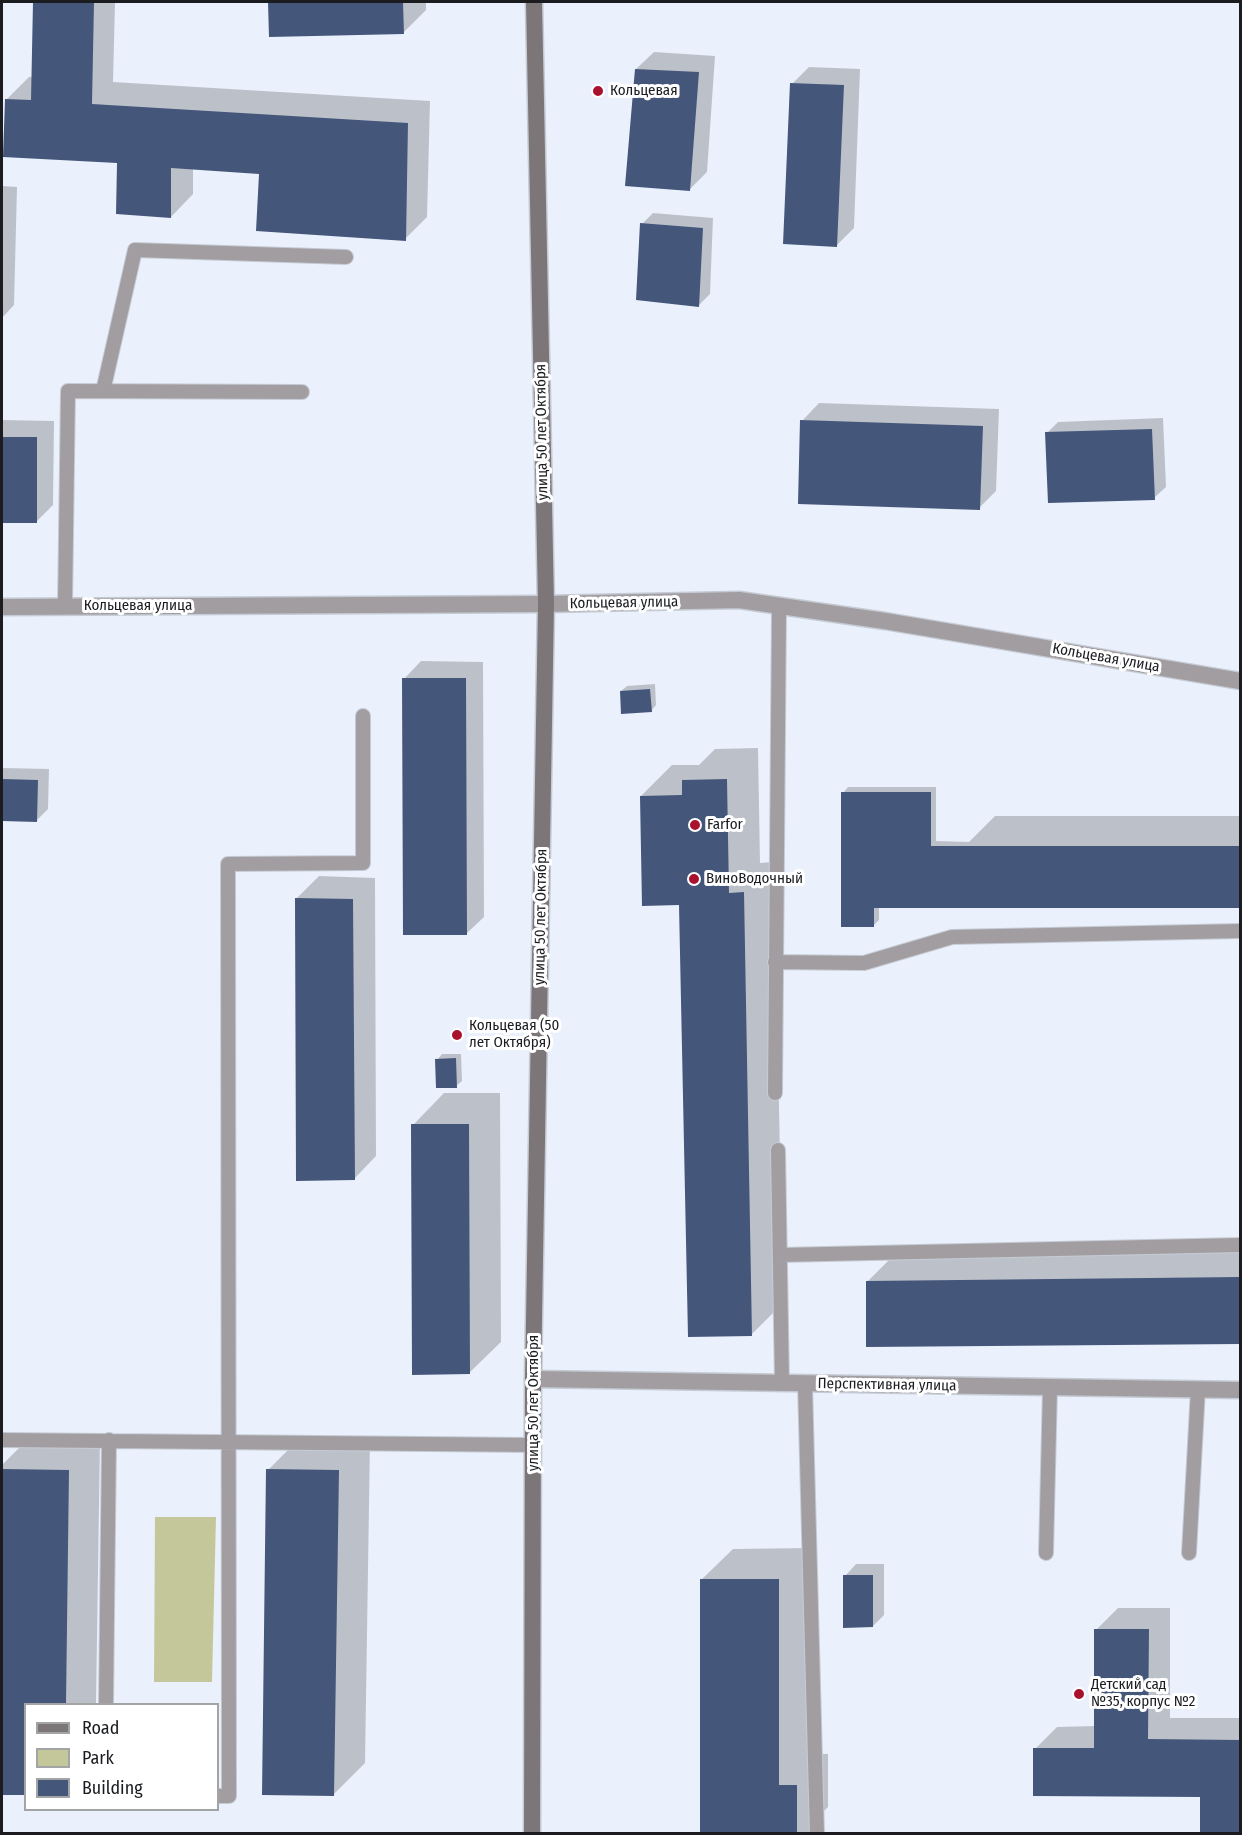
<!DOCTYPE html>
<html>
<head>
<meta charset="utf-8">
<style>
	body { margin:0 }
	#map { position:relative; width:1242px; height:1835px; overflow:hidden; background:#ebf1fc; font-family:"Fira Sans Condensed",sans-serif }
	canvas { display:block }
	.frame { position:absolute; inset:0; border:3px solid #1a1c20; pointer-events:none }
	.legend { position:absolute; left:24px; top:1703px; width:195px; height:108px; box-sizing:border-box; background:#fff; border:2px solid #a3a4a6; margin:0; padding:8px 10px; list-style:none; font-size:18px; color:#1a1c20 }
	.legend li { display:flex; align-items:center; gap:12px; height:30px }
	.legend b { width:30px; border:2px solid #a3a4a6 }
</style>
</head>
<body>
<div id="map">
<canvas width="1242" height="1835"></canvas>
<div class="frame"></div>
<ul class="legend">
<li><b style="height:8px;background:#7d7679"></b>Road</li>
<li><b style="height:16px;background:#c4c79a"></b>Park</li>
<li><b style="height:16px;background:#44567a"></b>Building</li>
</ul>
</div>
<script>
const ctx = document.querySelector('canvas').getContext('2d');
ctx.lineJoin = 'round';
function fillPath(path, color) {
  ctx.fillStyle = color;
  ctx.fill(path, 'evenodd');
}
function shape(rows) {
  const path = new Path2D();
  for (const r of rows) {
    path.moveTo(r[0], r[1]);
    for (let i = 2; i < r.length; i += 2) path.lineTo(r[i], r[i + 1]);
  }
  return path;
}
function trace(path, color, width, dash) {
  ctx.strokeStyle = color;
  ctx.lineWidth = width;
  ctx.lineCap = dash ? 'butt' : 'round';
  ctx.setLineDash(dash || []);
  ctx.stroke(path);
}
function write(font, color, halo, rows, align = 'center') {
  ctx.font = font + ' "Fira Sans Condensed",sans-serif';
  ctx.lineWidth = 6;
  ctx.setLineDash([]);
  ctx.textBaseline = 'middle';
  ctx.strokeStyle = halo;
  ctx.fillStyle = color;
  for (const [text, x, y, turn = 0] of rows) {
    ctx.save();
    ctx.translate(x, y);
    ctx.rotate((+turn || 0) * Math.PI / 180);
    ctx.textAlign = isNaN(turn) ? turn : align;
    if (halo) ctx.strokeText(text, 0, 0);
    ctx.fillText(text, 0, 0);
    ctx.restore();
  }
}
fillPath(shape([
	[155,1517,216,1517,212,1682,154,1682]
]), '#c4c79a');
fillPath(shape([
	[35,2,115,2,113,82,430,101,427,217,405,239,261,172,193,168,193,194,171,217,118,162,7,99,29,77,33,77],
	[270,2,426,2,426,10,403,33,270,35],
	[654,52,715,56,707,172,690,189,636,69],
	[809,67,860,69,854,228,837,245,792,84],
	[2,186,17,187,14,305,2,318],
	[653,213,713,218,710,294,699,305,642,224],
	[819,403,999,409,996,491,979,508,802,421],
	[1163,418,1166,487,1154,498,1047,433,1058,422],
	[2,420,54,421,53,505,36,522,2,521],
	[421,661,483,662,484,917,466,934,404,679],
	[655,684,656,705,651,711,621,691,627,686],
	[758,748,760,863,774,862,783,1303,752,1334,681,904,641,796,672,765,699,765,715,749],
	[2,768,49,769,48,809,36,821,2,820],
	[848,787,936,787,936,841,969,842,995,816,1240,816,1240,907,879,907,879,920,873,926,843,793],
	[319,876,375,878,376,1156,354,1179,297,898],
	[442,1054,461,1054,462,1081,456,1086,437,1060],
	[444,1093,500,1093,501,1342,469,1373,413,1125],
	[1240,1247,1240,1342,868,1346,867,1282,898,1251],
	[29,1438,100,1439,96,1704,26,1704,26,1793,2,1793,2,1465],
	[299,1439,370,1440,365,1763,334,1794,268,1470],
	[810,1548,810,1754,828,1754,828,1807,809,1826,809,1834,701,1834,701,1580,733,1549],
	[856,1564,884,1564,884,1615,873,1626,845,1576],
	[1118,1608,1170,1608,1170,1718,1240,1718,1240,1834,1201,1834,1201,1795,1035,1749,1057,1727,1095,1726,1096,1630]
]), '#0003');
fillPath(shape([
	[33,2,94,2,92,104,408,123,406,241,256,231,259,174,171,168,171,218,116,214,117,163,3,157,5,99,31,100],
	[268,2,403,2,404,34,269,37],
	[635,69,699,72,690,191,625,186],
	[790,83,844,85,837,247,783,244],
	[640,223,703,228,699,307,636,300],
	[800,420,983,426,980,510,798,504],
	[1152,429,1155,500,1048,503,1045,432],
	[2,437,37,437,37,523,2,523],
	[402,678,466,678,467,935,403,935],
	[650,689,652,712,621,714,620,691],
	[2,779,38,780,37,822,2,821],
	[727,779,729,893,744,892,752,1336,688,1337,679,905,642,906,640,796,682,795,682,780],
	[841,792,931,792,931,846,1240,846,1240,908,874,908,874,927,841,927],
	[295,898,353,899,355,1180,296,1181],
	[456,1058,457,1088,436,1088,435,1059],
	[411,1124,469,1124,470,1374,412,1375],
	[1240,1277,1240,1344,866,1347,866,1281],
	[2,1469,69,1470,66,1704,26,1704,26,1795,2,1795],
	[266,1469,339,1470,334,1796,262,1795],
	[843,1575,873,1575,873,1627,843,1628],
	[700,1579,779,1579,779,1785,797,1785,797,1834,700,1834],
	[1094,1629,1149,1629,1148,1739,1240,1740,1240,1834,1200,1834,1200,1797,1033,1796,1033,1748,1094,1748]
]), '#44567a');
const service = shape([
	[103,391,135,250,346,257],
	[65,606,68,391,302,392],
	[775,962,864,963,952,937,1240,931],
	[775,1093,779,607],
	[778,1150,782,1383],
	[780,1255,1240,1245],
	[805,1384,817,1834],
	[2,1440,533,1445],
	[1046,1553,1050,1387],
	[1189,1553,1198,1389],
	[106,1704,109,1440],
	[218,1796,229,1796,228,864,363,863,363,716]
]);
const minor = shape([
	[533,1379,1240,1390]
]);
const tertiary = shape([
	[2,607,546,604,739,600,885,621,1240,681]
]);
const secondary = shape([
	[532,1834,533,1379,546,604,534,2]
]);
trace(service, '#c5cbd4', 16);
trace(minor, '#c5cbd4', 19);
trace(tertiary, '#c5cbd4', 19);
trace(secondary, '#c5cbd4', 19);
trace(service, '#a29da0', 14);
trace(minor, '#a29da0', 16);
trace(tertiary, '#a29da0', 16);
trace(secondary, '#7d7679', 16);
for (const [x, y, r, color] of [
	[598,91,6,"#a9122c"],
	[695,825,6,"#a9122c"],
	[694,879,6,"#a9122c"],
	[457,1035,6,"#a9122c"],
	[1079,1694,6,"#a9122c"]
]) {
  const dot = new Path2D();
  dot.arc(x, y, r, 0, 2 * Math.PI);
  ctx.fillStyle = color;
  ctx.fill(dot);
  trace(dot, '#fff', 2);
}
write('15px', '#1a1c20', '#fff', [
	["Кольцевая",610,91],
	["Farfor",707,825],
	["ВиноВодочный",706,879],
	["Кольцевая (50",469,1026],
	["лет Октября)",469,1043],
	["Детский сад",1091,1685],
	["№35, корпус №2",1091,1702]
], 'left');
write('15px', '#1a1c20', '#fff', [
	["улица 50 лет Октября",542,432,-91],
	["Кольцевая улица",624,603,-1],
	["Кольцевая улица",138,606],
	["Кольцевая улица",1106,658,10],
	["улица 50 лет Октября",541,917,-89],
	["Перспективная улица",887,1385,1],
	["улица 50 лет Октября",534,1403,-90]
]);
</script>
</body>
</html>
